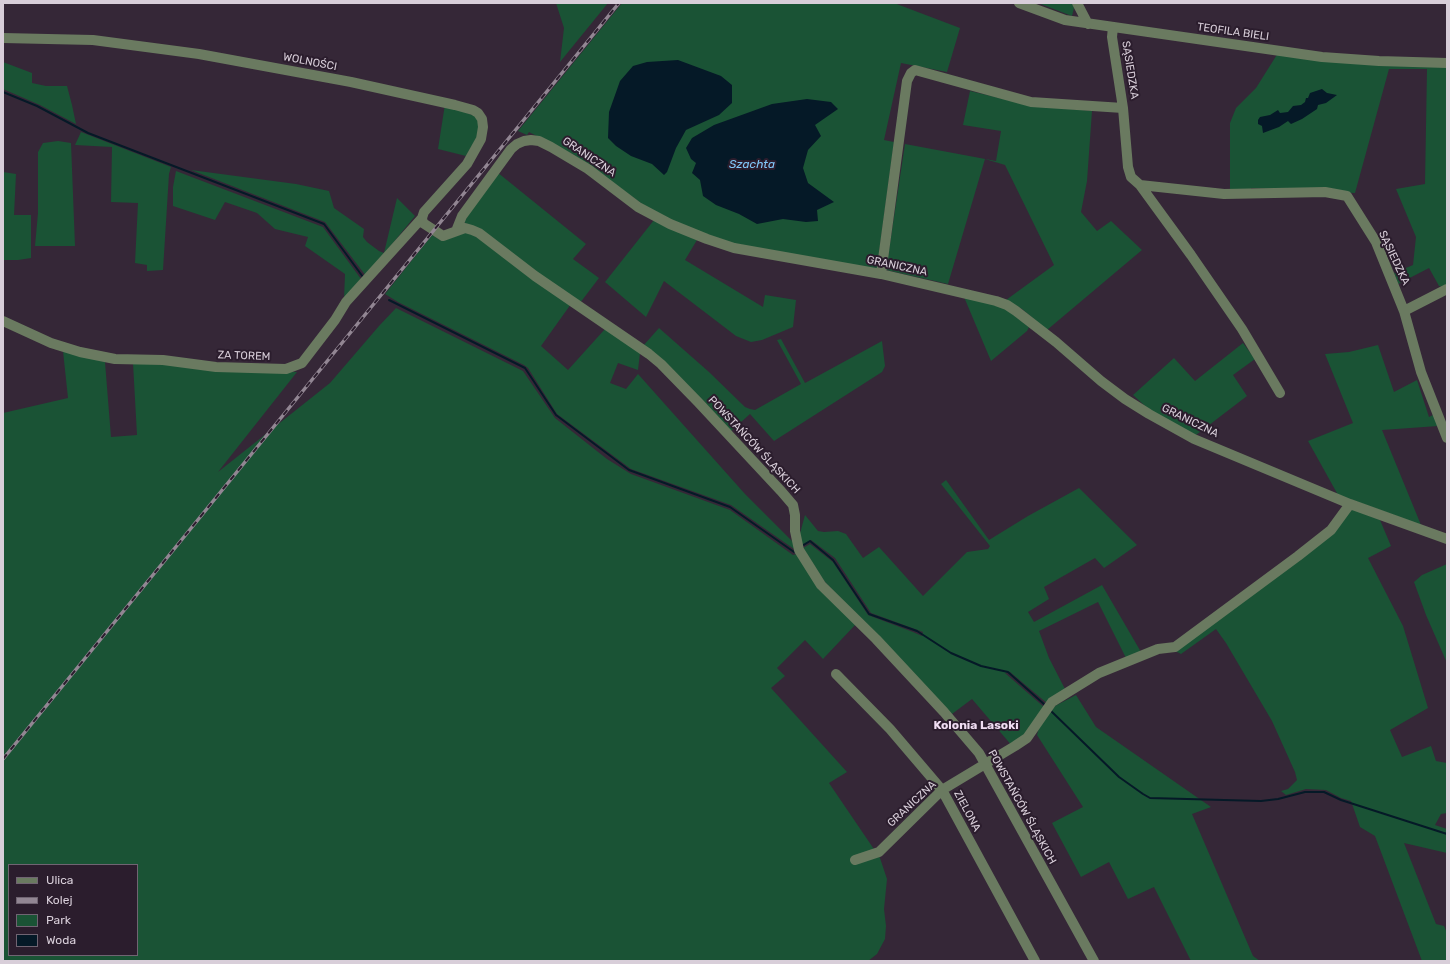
<!DOCTYPE html>
<html>
<head>
<meta charset="utf-8">
<style>
	body { margin:0 }
	#map { position:relative; width:1450px; height:964px; overflow:hidden; background:#352737; font-family:Rubik,sans-serif }
	canvas { display:block }
	.frame { position:absolute; inset:0; border:4px solid #d8ced9; pointer-events:none }
	.legend { position:absolute; left:8px; top:864px; width:130px; height:92px; box-sizing:border-box; background:#2b1d2d; border:1px solid #706472; margin:0; padding:5px 7px; list-style:none; font-size:12px; color:#d8ced9 }
	.legend li { display:flex; align-items:center; gap:8px; height:20px }
	.legend b { width:20px; border:1px solid #706472 }
</style>
</head>
<body>
<div id="map">
<canvas width="1450" height="964"></canvas>
<div class="frame"></div>
<ul class="legend">
<li><b style="height:5px;background:#6a7a60"></b>Ulica</li>
<li><b style="height:5px;background:#928693"></b>Kolej</li>
<li><b style="height:11px;background:#1a5335"></b>Park</li>
<li><b style="height:11px;background:#051927"></b>Woda</li>
</ul>
</div>
<script>
const ctx = document.querySelector('canvas').getContext('2d');
ctx.lineJoin = 'round';
function fillPath(path, color) {
  ctx.fillStyle = color;
  ctx.fill(path, 'evenodd');
}
function shape(rows) {
  const path = new Path2D();
  for (const r of rows) {
    path.moveTo(r[0], r[1]);
    for (let i = 2; i < r.length; i += 2) path.lineTo(r[i], r[i + 1]);
  }
  return path;
}
function trace(path, color, width, dash) {
  ctx.strokeStyle = color;
  ctx.lineWidth = width;
  ctx.lineCap = dash ? 'butt' : 'round';
  ctx.setLineDash(dash || []);
  ctx.stroke(path);
}
function write(font, color, halo, rows, align = 'center') {
  ctx.font = font + ' Rubik,sans-serif';
  ctx.lineWidth = 4;
  ctx.setLineDash([]);
  ctx.textBaseline = 'middle';
  ctx.strokeStyle = halo;
  ctx.fillStyle = color;
  for (const [text, x, y, turn = 0] of rows) {
    ctx.save();
    ctx.translate(x, y);
    ctx.rotate((+turn || 0) * Math.PI / 180);
    ctx.textAlign = isNaN(turn) ? turn : align;
    if (halo) ctx.strokeText(text, 0, 0);
    ctx.fillText(text, 0, 0);
    ctx.restore();
  }
}
fillPath(shape([
	[556,3,608,3,560,62,564,28],
	[622,3,894,3,960,28,947,72,901,63,884,140,894,142,877,268,871,270,729,244,655,213,645,206,574,155,529,132,527,135,518,131],
	[1038,3,1072,3,1074,8,1072,16],
	[1278,53,1447,66,1447,285,1443,287,1439,286,1429,268,1398,284,1394,273,1413,265,1416,237,1396,189,1425,184,1427,69,1389,69,1355,193,1251,188,1251,190,1230,189,1230,123,1236,108,1256,88],
	[3,62,32,73,32,83,46,86,67,86,72,105,76,124,40,105,3,89],
	[970,91,1029,105,1092,111,1087,181,1081,212,1097,231,1111,221,1142,250,1047,330,1022,309,1006,300,1054,265,1005,165,985,159,948,284,886,270,905,144,996,161,1001,131,963,125],
	[445,104,477,117,479,127,477,137,466,156,438,149],
	[81,132,171,167,169,174,163,270,147,271,147,265,135,263,138,203,111,202,112,147,75,145],
	[58,141,71,143,75,246,35,246,38,213,38,152,43,143],
	[191,170,296,184,329,191,334,208,364,229,363,237,367,242,379,251,384,253,397,198,415,216,366,276,325,222],
	[176,171,323,227,361,279,344,299,345,274,305,246,308,237,275,229,257,213,225,202,215,220,173,206,173,187],
	[3,172,16,174,14,215,31,215,31,258,18,260,3,260],
	[497,172,586,244,573,259,599,278,580,303,464,222,467,217],
	[654,220,697,240,685,260,763,307,765,295,796,300,793,327,762,340,751,342,736,336,664,281,646,317,605,282],
	[467,232,488,243,571,304,541,346,568,370,605,329,640,353,638,370,618,363,610,383,626,389,638,374,745,494,794,543,794,549,731,505,631,469,557,414,528,368,524,365,398,302,385,294,432,235,442,241],
	[964,297,1000,304,1029,327,1027,331,991,361],
	[396,308,523,371,555,418,607,459,631,474,730,510,793,555,797,554,856,624,823,659,805,640,777,668,785,676,771,688,847,772,829,783,880,858,887,879,884,909,886,926,885,939,877,954,868,961,3,961,3,413,68,398,63,351,105,362,111,437,137,435,133,363,297,372,218,472,330,383,379,326],
	[9,865,137,865,137,955,9,955],
	[659,328,709,372,745,407,750,409,755,410,801,384,777,340,781,339,805,383,882,341,885,366,882,372,774,441,750,414,730,432,643,346],
	[1243,343,1255,359,1233,375,1247,396,1196,435,1155,415,1133,395,1174,358,1195,381],
	[1378,345,1394,392,1417,380,1429,417,1435,414,1438,426,1382,430,1421,525,1338,495,1308,441,1353,423,1325,354,1349,352],
	[946,480,989,540,1028,516,1079,488,1137,545,1104,568,1095,558,1044,587,1049,599,1028,612,1034,622,1102,585,1141,652,1126,658,1098,602,1039,631,1049,658,1065,689,1048,704,1010,672,1005,673,1045,708,1025,737,1013,747,972,699,952,714,824,581,803,548,810,544,833,562,868,615,913,632,922,636,923,632,871,613,835,558,811,540,801,545,799,537,805,515,818,531,824,532,838,531,846,534,863,558,879,547,923,596,967,552,988,549,990,546,941,484],
	[1353,509,1380,520,1391,546,1368,558,1403,626,1428,708,1390,730,1402,757,1431,746,1436,761,1447,763,1447,813,1441,814,1435,825,1447,829,1447,853,1404,843,1436,924,1444,926,1447,933,1447,960,1445,961,1422,961,1375,836,1360,827,1351,801,1341,798,1326,790,1306,789,1286,795,1281,791,1288,789,1297,780,1295,772,1272,721,1226,643,1216,629,1181,654,1173,650],
	[1447,564,1447,663,1426,615,1414,582,1422,575],
	[1076,695,1096,727,1211,807,1192,814,1253,956,1260,961,1191,961,1154,887,1128,899,1109,862,1081,877,1052,823,1083,807,1037,735,1039,727,1055,706]
]), '#1a5335');
fillPath(shape([
	[678,60,721,76,732,85,732,103,719,115,686,130,676,148,667,172,664,175,652,164,631,156,616,146,608,138,609,112,620,81,633,66,647,62],
	[1322,89,1327,93,1337,95,1326,103,1318,105,1317,109,1302,119,1291,124,1288,121,1279,127,1263,133,1262,126,1258,124,1258,120,1260,117,1270,115,1278,110,1280,113,1288,112,1293,106,1301,105,1305,102,1306,98,1308,98,1310,93],
	[807,99,831,102,838,109,815,125,821,136,808,150,803,168,808,183,834,202,817,210,818,221,806,222,783,219,757,224,739,214,716,205,703,196,700,180,692,173,696,163,691,159,686,148,692,138,714,125,772,104]
]), '#051927');
trace(shape([
	[3,92,37,106,88,133,324,224,363,277],
	[389,300,525,368,556,415,629,470,730,507,794,552,796,550],
	[802,546,810,541,833,560,869,614,917,631,951,653,981,666,1008,672,1045,705],
	[1050,710,1119,777,1143,794,1150,798,1261,801,1278,799,1305,792,1324,792,1341,800,1447,834]
]), '#051927', 2);
trace(shape([
	[1019,3,1065,20,1322,57,1379,61,1447,63],
	[1077,3,1088,24],
	[1113,27,1112,37,1123,108,1128,167,1131,177,1140,185,1191,255,1242,329,1280,393],
	[3,38,93,40,199,54,351,82,455,105,473,110,478,113,482,119,483,127,481,139,467,164,424,212,422,218,423,223,443,236,465,228,472,230,479,233,535,276,649,354,661,364,698,402,781,491,793,505,795,515,795,531,799,550,821,585,876,639,944,712,979,753,1094,961],
	[1140,185,1224,194,1325,192,1347,196,1376,242,1404,311,1421,372,1447,438],
	[456,231,462,216,511,149,517,144,524,141,531,140,539,141,551,147,588,169,638,207,670,224,707,239,734,248,881,274,996,301,1007,305,1016,311,1056,342,1101,381,1125,399,1149,414,1194,439,1350,504,1447,539],
	[881,274,907,81,911,73,915,70,1031,102,1123,108],
	[1404,311,1447,289],
	[3,321,51,343,80,352,115,359,163,360,216,367,286,369,302,363,335,320,346,302,422,218],
	[836,674,890,729,942,790,1035,961],
	[855,860,879,852,942,790,1015,746,1027,738,1052,702,1099,673,1158,649,1175,647,1298,556,1331,530,1350,504]
]), '#6a7a60', 10);
const rail = shape([
	[3,759,619,3]
]);
trace(rail, '#928693', 3.5);
trace(rail, '#2b1d2d', 2, [6]);
write('11px', '#d8ced9', '#2b1d2d', [
	["TEOFILA BIELI",1233,32,8],
	["WOLNOŚCI",310,62,11],
	["SĄSIEDZKA",1130,70,81],
	["GRANICZNA",589,157,34],
	["SĄSIEDZKA",1394,258,65],
	["GRANICZNA",897,266,12],
	["ZA TOREM",244,356,2],
	["GRANICZNA",1190,421,26],
	["POWSTAŃCÓW ŚLĄSKICH",754,445,47],
	["GRANICZNA",912,804,-43],
	["POWSTAŃCÓW ŚLĄSKICH",1022,807,61],
	["ZIELONA",967,811,62]
]);
write('italic 12px', '#81c7f9', '#2b1d2d', [
	["Szachta",752,165]
]);
write('bold 12px', '#f0ddf2', '#2b1d2d', [
	["Kolonia Lasoki",976,726]
]);
</script>
</body>
</html>
